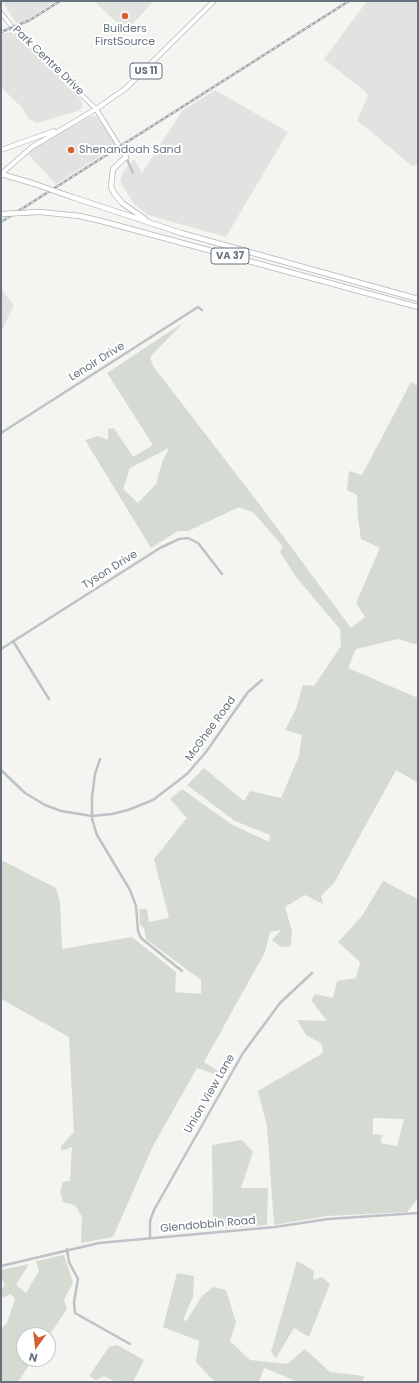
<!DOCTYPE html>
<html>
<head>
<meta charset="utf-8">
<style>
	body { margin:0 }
	#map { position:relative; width:419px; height:1383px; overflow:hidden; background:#f4f4f1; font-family:Poppins,sans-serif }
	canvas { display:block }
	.frame { position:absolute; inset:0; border:2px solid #66737f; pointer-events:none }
	.north { position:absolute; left:16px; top:1327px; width:40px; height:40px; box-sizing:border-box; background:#fff; border:1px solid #c2c7cc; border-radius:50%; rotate:195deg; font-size:11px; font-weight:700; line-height:16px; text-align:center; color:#66737f }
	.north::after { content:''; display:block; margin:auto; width:14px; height:18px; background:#d46032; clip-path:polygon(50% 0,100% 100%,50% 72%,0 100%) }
</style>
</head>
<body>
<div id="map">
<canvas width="419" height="1383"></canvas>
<div class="frame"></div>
<div class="north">N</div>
</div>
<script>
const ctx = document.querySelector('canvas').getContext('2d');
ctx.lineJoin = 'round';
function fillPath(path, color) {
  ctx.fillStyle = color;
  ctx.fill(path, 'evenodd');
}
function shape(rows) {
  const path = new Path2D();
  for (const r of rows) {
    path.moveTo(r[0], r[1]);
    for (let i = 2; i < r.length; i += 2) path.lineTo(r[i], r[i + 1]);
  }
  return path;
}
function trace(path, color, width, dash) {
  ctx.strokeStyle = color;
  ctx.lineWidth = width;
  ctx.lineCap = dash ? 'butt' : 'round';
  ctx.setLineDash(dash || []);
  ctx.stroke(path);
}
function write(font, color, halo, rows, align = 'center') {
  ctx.font = font + ' Poppins,sans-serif';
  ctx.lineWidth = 4;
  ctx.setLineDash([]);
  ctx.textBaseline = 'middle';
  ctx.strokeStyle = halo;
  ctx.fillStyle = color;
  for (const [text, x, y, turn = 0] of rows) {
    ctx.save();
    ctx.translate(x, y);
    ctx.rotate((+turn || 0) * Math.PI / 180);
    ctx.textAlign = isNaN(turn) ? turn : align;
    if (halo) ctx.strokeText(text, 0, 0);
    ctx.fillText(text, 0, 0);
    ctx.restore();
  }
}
fillPath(shape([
	[2,1,56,1,28,19,16,23],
	[94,1,154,1,126,31],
	[367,1,418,1,418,163,413,167,357,120,368,96,366,92,324,59],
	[12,32,77,94,82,102,82,108,75,112,37,123,29,119,23,109,1,87,1,34],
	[215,90,288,132,226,237,148,215,134,204,120,181,123,172,134,159,142,173,182,111],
	[91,116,95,116,100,120,116,146,56,184,28,154,41,143],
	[2,290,14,306,1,332,1,291]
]), '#e2e3e1');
fillPath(shape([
	[184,322,150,357,153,366,263,509,351,628,365,617,356,603,380,548,361,539,358,518,357,495,347,490,349,471,362,475,411,382,418,386,418,645,398,639,356,649,348,668,418,698,418,783,396,770,334,883,321,896,323,904,305,895,285,907,292,931,291,946,281,947,272,940,281,930,270,932,265,952,204,1062,225,1075,224,1077,197,1068,153,1146,113,1237,81,1243,82,1217,75,1205,63,1202,60,1191,63,1182,70,1181,72,1147,61,1151,61,1146,74,1132,69,1037,1,999,1,860,56,888,60,902,62,949,132,937,176,972,175,992,201,994,201,980,146,939,144,928,140,925,139,909,147,909,149,922,169,918,154,859,187,818,170,799,182,789,231,824,269,842,270,835,235,821,187,785,204,768,244,801,250,791,281,798,299,756,302,735,285,730,296,709,303,685,314,686,341,646,340,629,296,577,280,552,283,547,254,513,239,507,188,531,178,531,151,548,85,440,98,436,108,440,108,429,114,428,133,457,153,445,107,373],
	[169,448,163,460,156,484,138,503,123,489,130,468],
	[383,881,418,899,418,1198,407,1212,327,1216,274,1225,267,1126,258,1091,323,1053,322,1044,306,1035,297,1020,327,1021,311,1000,315,994,333,998,337,981,356,978,360,962,338,942,362,916],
	[373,1118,404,1119,397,1146,381,1143,382,1135,373,1134],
	[242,1140,253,1152,241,1188,268,1188,267,1225,213,1229,212,1145],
	[64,1255,73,1283,64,1300,67,1309,48,1337,48,1335,24,1335,24,1359,33,1359,18,1382,1,1382,1,1329,7,1323,15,1299,11,1294,1,1298,1,1291,5,1284,1,1279,1,1270,29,1264,16,1285,26,1293,39,1271,36,1261],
	[297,1261,314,1271,313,1280,322,1277,330,1284,309,1337,294,1328,276,1358,271,1352],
	[177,1273,194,1276,193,1297,183,1320,186,1321,202,1296,213,1287,226,1290,236,1322,230,1341,250,1360,287,1364,305,1349,330,1372,364,1376,362,1382,298,1382,264,1368,259,1382,251,1381,250,1382,215,1382,196,1362,199,1341,163,1327],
	[117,1345,144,1360,133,1382,116,1382,104,1376,96,1380,89,1376,109,1347]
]), '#d5dbd2');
const secondary = shape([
	[1,13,13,28,96,109]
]);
const primary = shape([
	[96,109,126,157],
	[1,150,54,131],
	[1,174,32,147,96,109,125,89,214,1]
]);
const highway = shape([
	[126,157,113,169,111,187,114,193,122,203,145,219],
	[1,174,35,184],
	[72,197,181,233,418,299],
	[40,212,80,216,105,222,418,307]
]);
trace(secondary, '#b3b7bb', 5);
trace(primary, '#b4b7ba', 5.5);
trace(highway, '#b3b6b9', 6);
trace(shape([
	[126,157,133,173],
	[1,433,198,307,202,310],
	[13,641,49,699],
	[1,649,160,548,179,539,188,538,198,543,222,574],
	[100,759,95,774,92,797,92,819,97,835,130,890,136,906,138,931,141,938,182,971],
	[1,770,25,793,45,805,61,811,92,816,112,814,128,810,153,800,187,774,206,752,248,692,262,680],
	[150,1238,150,1221,154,1210,243,1053,280,1003,312,973],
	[67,1249,69,1262,78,1279,74,1302,75,1313,130,1344],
	[1,1266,99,1243,275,1227,328,1219,418,1213]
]), '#bec1c5', 2.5);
trace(secondary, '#fff', 3.5);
trace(primary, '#fff', 4);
trace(highway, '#fff', 4.5);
const rail = shape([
	[1,32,30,20,60,1],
	[1,222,349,1]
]);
trace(rail, '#a2a6ab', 2.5);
trace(rail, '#fff', 1, [3]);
const highwayBridge = shape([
	[35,184,72,197],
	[1,214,40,212]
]);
trace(highwayBridge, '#b3b6b9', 6, []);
trace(highwayBridge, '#fff', 4.5);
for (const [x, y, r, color] of [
	[125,16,4,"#d46032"],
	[71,150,4,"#d46032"]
]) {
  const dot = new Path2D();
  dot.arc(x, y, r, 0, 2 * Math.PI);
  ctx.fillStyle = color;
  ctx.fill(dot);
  trace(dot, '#fff', 1.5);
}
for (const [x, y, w] of [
	[146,71,32],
	[230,256,38]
]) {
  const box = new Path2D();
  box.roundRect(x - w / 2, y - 8, w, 16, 3);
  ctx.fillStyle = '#fff';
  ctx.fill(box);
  trace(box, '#66737f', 1);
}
write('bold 10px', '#66737f', null, [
	["US 11",146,71],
	["VA 37",230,256]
]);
write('11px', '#66737f', '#fff', [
	["Builders",125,29],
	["FirstSource",125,42],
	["Shenandoah Sand",79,150,"left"]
]);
write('11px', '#66737f', '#fff', [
	["Park Centre Drive",48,61,44],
	["Lenoir Drive",97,362,-32],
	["Tyson Drive",110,570,-32],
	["McGhee Road",211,729,-54],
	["Union View Lane",210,1094,-60],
	["Glendobbin Road",208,1225,-5]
]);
</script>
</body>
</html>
